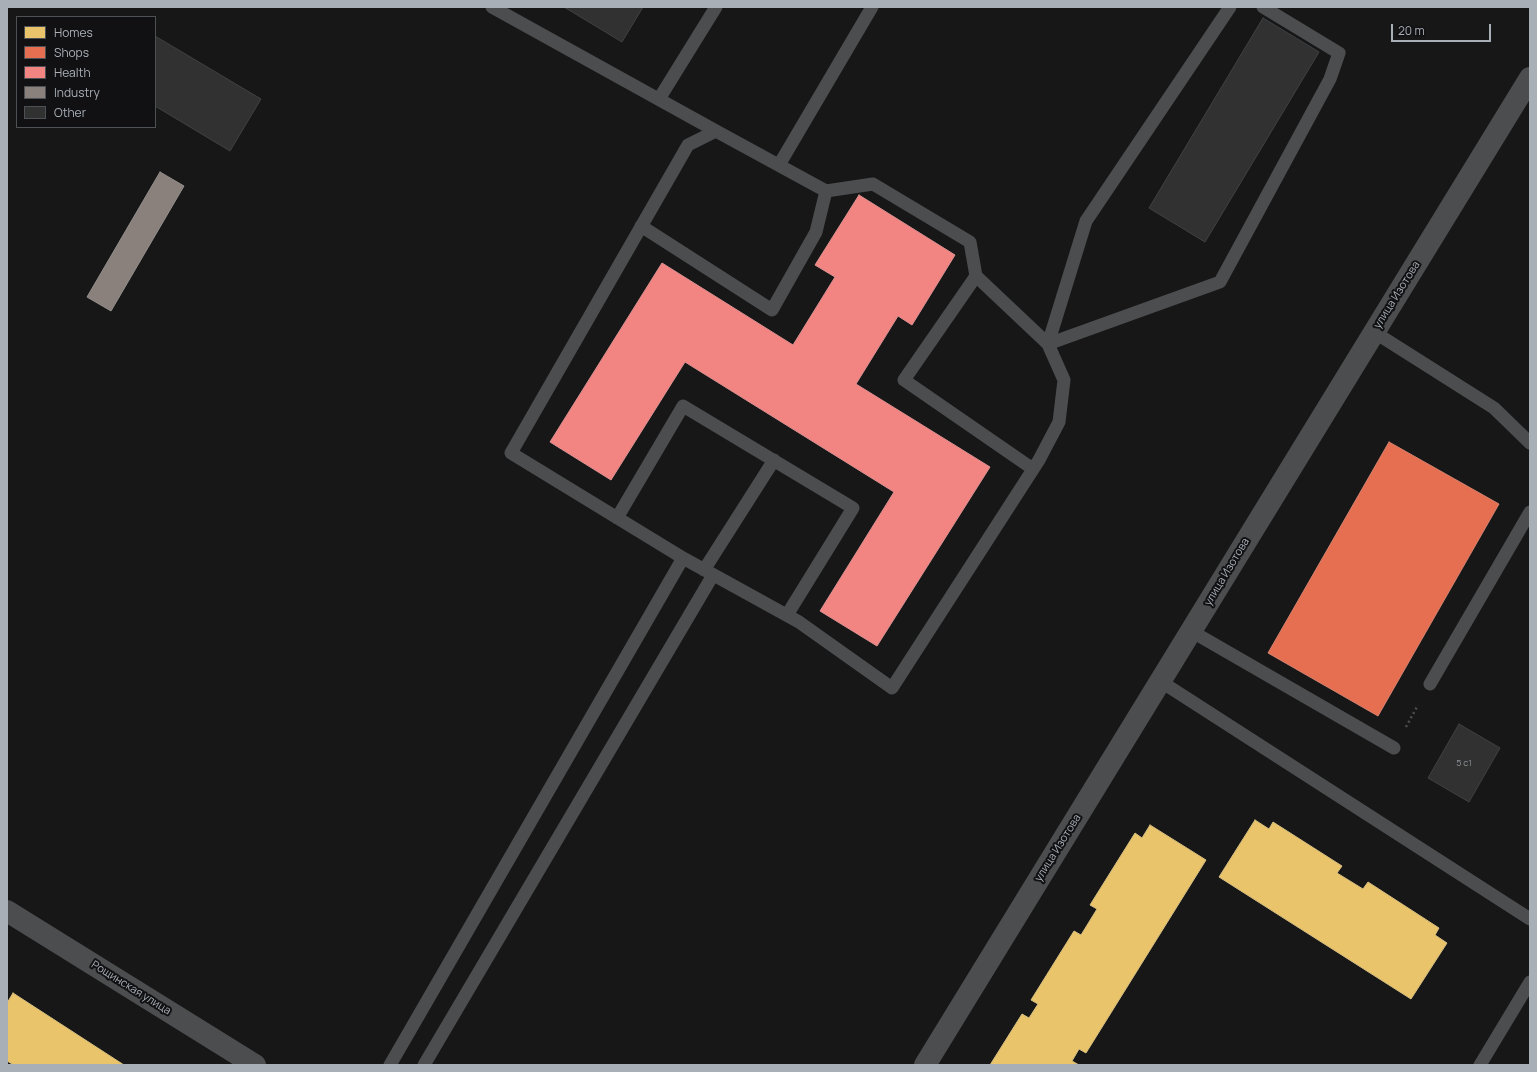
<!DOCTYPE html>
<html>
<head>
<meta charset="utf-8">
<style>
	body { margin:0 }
	#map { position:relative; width:1537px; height:1072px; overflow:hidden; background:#171717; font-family:Manrope,sans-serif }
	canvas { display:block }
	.frame { position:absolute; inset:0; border:8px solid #a8afb7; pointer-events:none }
	.legend { position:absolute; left:16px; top:16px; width:140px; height:112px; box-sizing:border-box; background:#111113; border:1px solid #4d5055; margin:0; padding:5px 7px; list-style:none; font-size:12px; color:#a8afb7 }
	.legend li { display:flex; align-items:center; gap:8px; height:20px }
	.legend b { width:20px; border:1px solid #4d5055 }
	.scale { position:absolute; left:1391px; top:24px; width:100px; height:18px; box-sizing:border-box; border:2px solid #a8afb7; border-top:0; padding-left:5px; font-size:12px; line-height:14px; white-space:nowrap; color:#a8afb7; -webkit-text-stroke:3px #111113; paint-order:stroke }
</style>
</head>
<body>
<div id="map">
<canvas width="1537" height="1072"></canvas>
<div class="frame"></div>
<ul class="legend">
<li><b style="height:11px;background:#e9c46a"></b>Homes</li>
<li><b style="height:11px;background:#e76f51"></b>Shops</li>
<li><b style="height:11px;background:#f28482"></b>Health</li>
<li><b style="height:11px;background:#8a817c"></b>Industry</li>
<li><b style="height:11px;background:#313132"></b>Other</li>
</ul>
<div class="scale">20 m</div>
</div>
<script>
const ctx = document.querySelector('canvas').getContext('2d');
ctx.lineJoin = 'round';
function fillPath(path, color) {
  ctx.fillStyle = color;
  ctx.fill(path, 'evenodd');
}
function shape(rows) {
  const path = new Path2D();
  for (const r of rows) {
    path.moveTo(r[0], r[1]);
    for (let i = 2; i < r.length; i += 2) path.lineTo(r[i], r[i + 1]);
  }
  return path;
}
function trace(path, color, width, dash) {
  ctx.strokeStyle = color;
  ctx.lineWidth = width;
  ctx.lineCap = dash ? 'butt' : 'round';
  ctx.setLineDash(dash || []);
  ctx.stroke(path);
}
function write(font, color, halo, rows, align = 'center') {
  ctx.font = font + ' Manrope,sans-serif';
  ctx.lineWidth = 4;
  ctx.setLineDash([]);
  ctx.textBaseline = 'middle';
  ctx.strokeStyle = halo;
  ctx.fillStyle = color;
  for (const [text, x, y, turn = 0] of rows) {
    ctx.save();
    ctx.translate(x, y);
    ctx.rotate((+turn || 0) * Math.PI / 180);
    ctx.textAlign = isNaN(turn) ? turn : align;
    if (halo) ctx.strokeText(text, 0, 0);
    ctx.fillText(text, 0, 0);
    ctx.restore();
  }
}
const homes = shape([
	[1255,820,1269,829,1273,822,1342,866,1337,873,1363,889,1368,882,1439,928,1435,935,1447,943,1411,999,1219,877,1255,820],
	[1150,825,1206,860,1086,1053,1079,1049,1072,1061,1079,1065,990,1065,1022,1014,1029,1018,1038,1004,1031,1000,1074,931,1081,935,1097,909,1090,905,1135,833,1142,838,1150,825],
	[13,993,124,1065,14,1065,7,1061,7,1003,13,993]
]);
fillPath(homes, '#e9c46a');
trace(homes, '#d6be81', 1);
const shops = shape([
	[1389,442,1499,504,1378,716,1268,653,1389,442]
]);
fillPath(shops, '#e76f51');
trace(shops, '#d48270', 1);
const health = shape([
	[859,195,955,255,912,325,898,316,856,384,990,467,877,646,820,611,894,492,685,362,611,480,550,442,662,263,793,345,835,277,815,265,859,195]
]);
fillPath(health, '#f28482');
trace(health, '#dc9192', 1);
const industry = shape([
	[160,172,184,186,111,311,87,297,160,172]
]);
fillPath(industry, '#8a817c');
trace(industry, '#938f8e', 1);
const building = shape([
	[564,7,643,7,622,42,564,7],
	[1263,18,1319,52,1205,242,1149,208,1263,18],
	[155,36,261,99,230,151,155,106,155,36],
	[1459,724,1500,748,1469,802,1428,778,1459,724]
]);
fillPath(building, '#313132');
trace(building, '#3f4143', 1);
trace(shape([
	[1406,727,1418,705]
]), '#4d4e51', 2.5, [2, 3]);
trace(shape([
	[492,7,716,131],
	[659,99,716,7],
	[716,131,826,191,873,184,970,242,976,276,1048,344,1064,380,1059,422,1039,460,892,688,799,622,683,558,511,453,688,145,716,131],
	[779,165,872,7],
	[641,226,772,310,816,232,826,191],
	[976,276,904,380,1033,469],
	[1374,332,1494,408,1530,443],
	[1048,344,1220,282,1330,79,1339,53,1263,7],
	[1048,344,1086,221,1230,7],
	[617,518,683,406,853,508,787,615],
	[704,570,774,460],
	[1191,631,1394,748],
	[1160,681,1530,919],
	[1430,684,1530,512],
	[390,1065,683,558],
	[424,1065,713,575],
	[1480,1065,1530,982]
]), '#4b4d4f', 13);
trace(shape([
	[925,1065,1530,78]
]), '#4b4d4f', 22);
trace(shape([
	[7,911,255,1065]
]), '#4b4d4f', 22);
write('9px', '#8a9096', null, [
	["5 с1",1464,763]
]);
write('11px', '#a8afb7', '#111113', [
	["улица Изотова",1397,295,-58],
	["улица Изотова",1227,572,-59],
	["улица Изотова",1058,848,-58],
	["Рощинская улица",131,988,32]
]);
</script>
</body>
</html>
